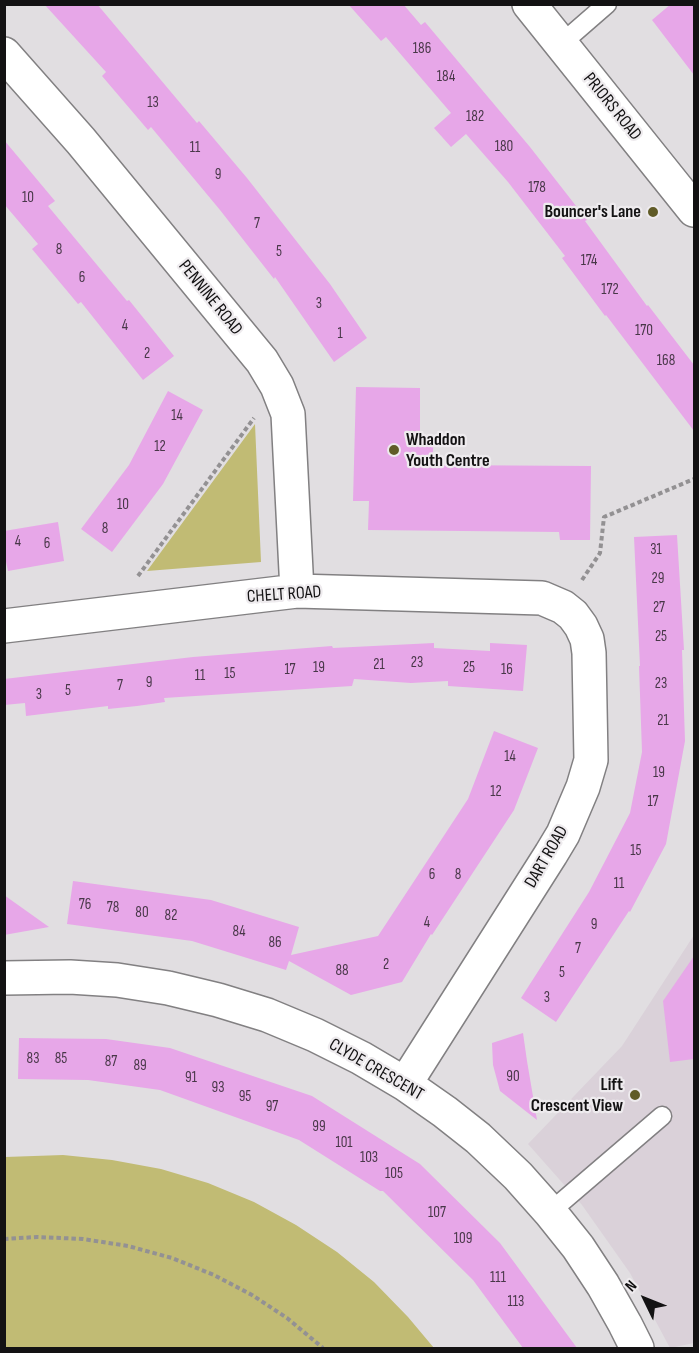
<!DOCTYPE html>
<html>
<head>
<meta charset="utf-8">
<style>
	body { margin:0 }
	#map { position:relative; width:699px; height:1353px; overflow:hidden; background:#e1dee1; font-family:"Sofia Sans Condensed",sans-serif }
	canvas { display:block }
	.frame { position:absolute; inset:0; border:6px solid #131213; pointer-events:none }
	.north { position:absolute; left:615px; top:1269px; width:60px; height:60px; -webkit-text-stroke:4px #eeebee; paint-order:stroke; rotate:313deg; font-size:16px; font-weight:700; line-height:24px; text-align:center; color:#131213 }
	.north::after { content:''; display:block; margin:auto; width:21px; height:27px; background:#131213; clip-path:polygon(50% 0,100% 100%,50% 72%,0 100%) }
</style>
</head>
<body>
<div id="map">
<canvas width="699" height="1353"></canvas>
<div class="frame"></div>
<div class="north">N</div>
</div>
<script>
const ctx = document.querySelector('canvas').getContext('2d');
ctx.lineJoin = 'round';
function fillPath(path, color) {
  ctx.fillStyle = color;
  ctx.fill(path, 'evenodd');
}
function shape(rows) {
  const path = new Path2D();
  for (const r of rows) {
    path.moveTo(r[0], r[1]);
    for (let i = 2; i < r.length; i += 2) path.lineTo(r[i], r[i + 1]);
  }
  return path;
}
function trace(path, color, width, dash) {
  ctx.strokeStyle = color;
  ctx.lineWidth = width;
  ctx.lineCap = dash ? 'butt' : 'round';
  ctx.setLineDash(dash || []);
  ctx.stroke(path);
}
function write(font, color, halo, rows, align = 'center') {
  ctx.font = font + ' "Sofia Sans Condensed",sans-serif';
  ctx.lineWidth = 4.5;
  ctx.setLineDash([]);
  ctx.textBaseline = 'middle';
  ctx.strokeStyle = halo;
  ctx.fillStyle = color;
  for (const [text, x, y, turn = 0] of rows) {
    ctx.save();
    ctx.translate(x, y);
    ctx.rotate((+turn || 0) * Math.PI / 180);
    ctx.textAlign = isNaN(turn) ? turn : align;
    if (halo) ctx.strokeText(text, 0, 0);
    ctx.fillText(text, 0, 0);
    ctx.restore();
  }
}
fillPath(shape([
	[694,935,694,1343,670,1348,630,1273,582,1205,528,1144,622,1046]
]), '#dad1d9');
fillPath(shape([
	[255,424,261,562,147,571],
	[63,1155,112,1160,161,1169,208,1183,254,1202,296,1225,337,1252,374,1282,408,1317,434,1348,5,1348,5,1157]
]), '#c1bb74');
fillPath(shape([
	[44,4,97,4,197,123,199,121,247,178,330,284,367,338,334,362,275,277,274,279,220,210,151,127,148,130,102,76,106,72],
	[348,4,403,4,421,25,425,22,530,147,587,220,585,221,647,306,648,305,694,365,694,431,606,315,605,316,562,258,565,256,508,182,466,134,451,147,434,128,451,113,386,37,381,41],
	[671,4,694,4,694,75,652,20],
	[4,140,55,201,48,206,127,301,129,300,174,356,143,380,81,302,78,304,32,249,38,244,4,204],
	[356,387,420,388,420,435,434,436,432,465,591,466,590,540,560,540,559,532,368,530,369,501,353,501],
	[168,391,203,410,163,484,112,552,81,529,129,465],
	[58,522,64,561,8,571,4,552,4,531],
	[677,535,684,650,682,650,685,741,666,844,630,912,629,911,556,1022,521,998,589,892,630,813,642,752,639,666,640,666,634,537],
	[434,643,434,648,490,651,490,643,527,645,523,691,448,686,448,681,411,683,354,679,352,686,164,698,165,702,137,706,108,709,108,706,26,716,25,703,4,705,4,679,193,657,332,646,333,648],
	[494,731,538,748,514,810,432,935,431,934,402,982,351,995,289,961,286,970,192,941,67,924,73,881,211,900,299,927,291,955,378,936,468,799],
	[4,895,49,927,4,935],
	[694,956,694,1059,670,1062,663,1001],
	[523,1033,527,1061,537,1120,500,1091,493,1065,492,1043],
	[19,1038,106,1039,170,1048,312,1096,420,1164,500,1243,577,1348,523,1348,473,1280,383,1191,380,1191,299,1140,160,1090,88,1080,18,1079]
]), '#e7a7e8');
const service = shape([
	[561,44,607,4],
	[550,1212,662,1116]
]);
const minor = shape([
	[4,54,81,141,262,361,277,386,288,414,297,591],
	[4,626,297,591,542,598,563,607,573,615,581,626,587,639,589,653,591,760,583,787,563,834,551,854,405,1084],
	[4,978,70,977,117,980,168,988,218,1000,267,1015,315,1035,361,1058,405,1084,445,1112,478,1138,518,1176,550,1212,578,1247,603,1285,625,1324,637,1348]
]);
const secondary = shape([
	[529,4,694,210]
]);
trace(service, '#828082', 21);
trace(minor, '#828082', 36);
trace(secondary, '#828082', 36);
trace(shape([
	[138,576,254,418],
	[582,580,600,553,604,517,694,479],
	[4,1239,37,1237,83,1239,128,1246,172,1258,214,1275,252,1295,287,1318,323,1348]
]), '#939193', 4, [4.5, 3]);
trace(service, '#fff', 18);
trace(minor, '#fff', 33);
trace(secondary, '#fff', 33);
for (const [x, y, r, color] of [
	[653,212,6,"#605b27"],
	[394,450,6,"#605b27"],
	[635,1095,6,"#605b27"]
]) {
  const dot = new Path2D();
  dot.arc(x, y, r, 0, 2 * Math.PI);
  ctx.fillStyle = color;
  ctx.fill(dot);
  trace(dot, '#eeebee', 2);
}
write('15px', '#483748', null, [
	["186",422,49],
	["184",446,77],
	["13",153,103],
	["182",475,117],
	["180",504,147],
	["11",195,148],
	["9",218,175],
	["178",537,188],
	["10",28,198],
	["7",257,224],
	["8",59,250],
	["5",279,252],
	["174",589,261],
	["6",82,278],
	["172",610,290],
	["3",319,304],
	["4",125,326],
	["170",644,331],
	["1",340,334],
	["2",147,354],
	["168",666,361],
	["14",177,416],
	["12",160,447],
	["10",123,505],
	["8",105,529],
	["4",18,542],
	["6",47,544],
	["31",656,550],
	["29",658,579],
	["27",659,608],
	["25",661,637],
	["23",417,663],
	["21",379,665],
	["19",319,668],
	["25",469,668],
	["17",290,670],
	["16",507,670],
	["15",230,674],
	["11",200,676],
	["9",149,683],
	["23",661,684],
	["7",120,686],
	["5",68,691],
	["3",39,695],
	["21",663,721],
	["14",510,757],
	["19",659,773],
	["12",496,792],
	["17",653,802],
	["15",636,851],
	["6",432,875],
	["8",458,875],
	["11",619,884],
	["76",85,905],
	["78",113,908],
	["80",142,913],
	["82",171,916],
	["4",427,923],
	["9",594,925],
	["84",239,932],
	["86",275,943],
	["7",578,949],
	["2",386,965],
	["88",342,971],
	["5",562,973],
	["3",547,998],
	["83",33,1059],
	["85",61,1059],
	["87",111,1062],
	["89",140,1066],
	["90",513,1077],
	["91",191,1078],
	["93",218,1088],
	["95",245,1097],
	["97",272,1107],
	["99",319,1127],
	["101",344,1143],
	["103",369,1158],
	["105",394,1174],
	["107",437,1213],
	["109",463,1239],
	["111",498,1278],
	["113",516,1302]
]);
write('18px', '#131213', '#eeebee', [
	["PRIORS ROAD",612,107,51],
	["PENNINE ROAD",210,298,51],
	["CHELT ROAD",284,595,-4],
	["DART ROAD",547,857,-60],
	["CLYDE CRESCENT",376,1070,30]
]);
write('bold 18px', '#131213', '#eeebee', [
	["Bouncer's Lane",641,212],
	["Whaddon",406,440,"left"],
	["Youth Centre",406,461,"left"],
	["Lift",623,1085],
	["Crescent View",623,1106]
], 'right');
</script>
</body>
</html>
